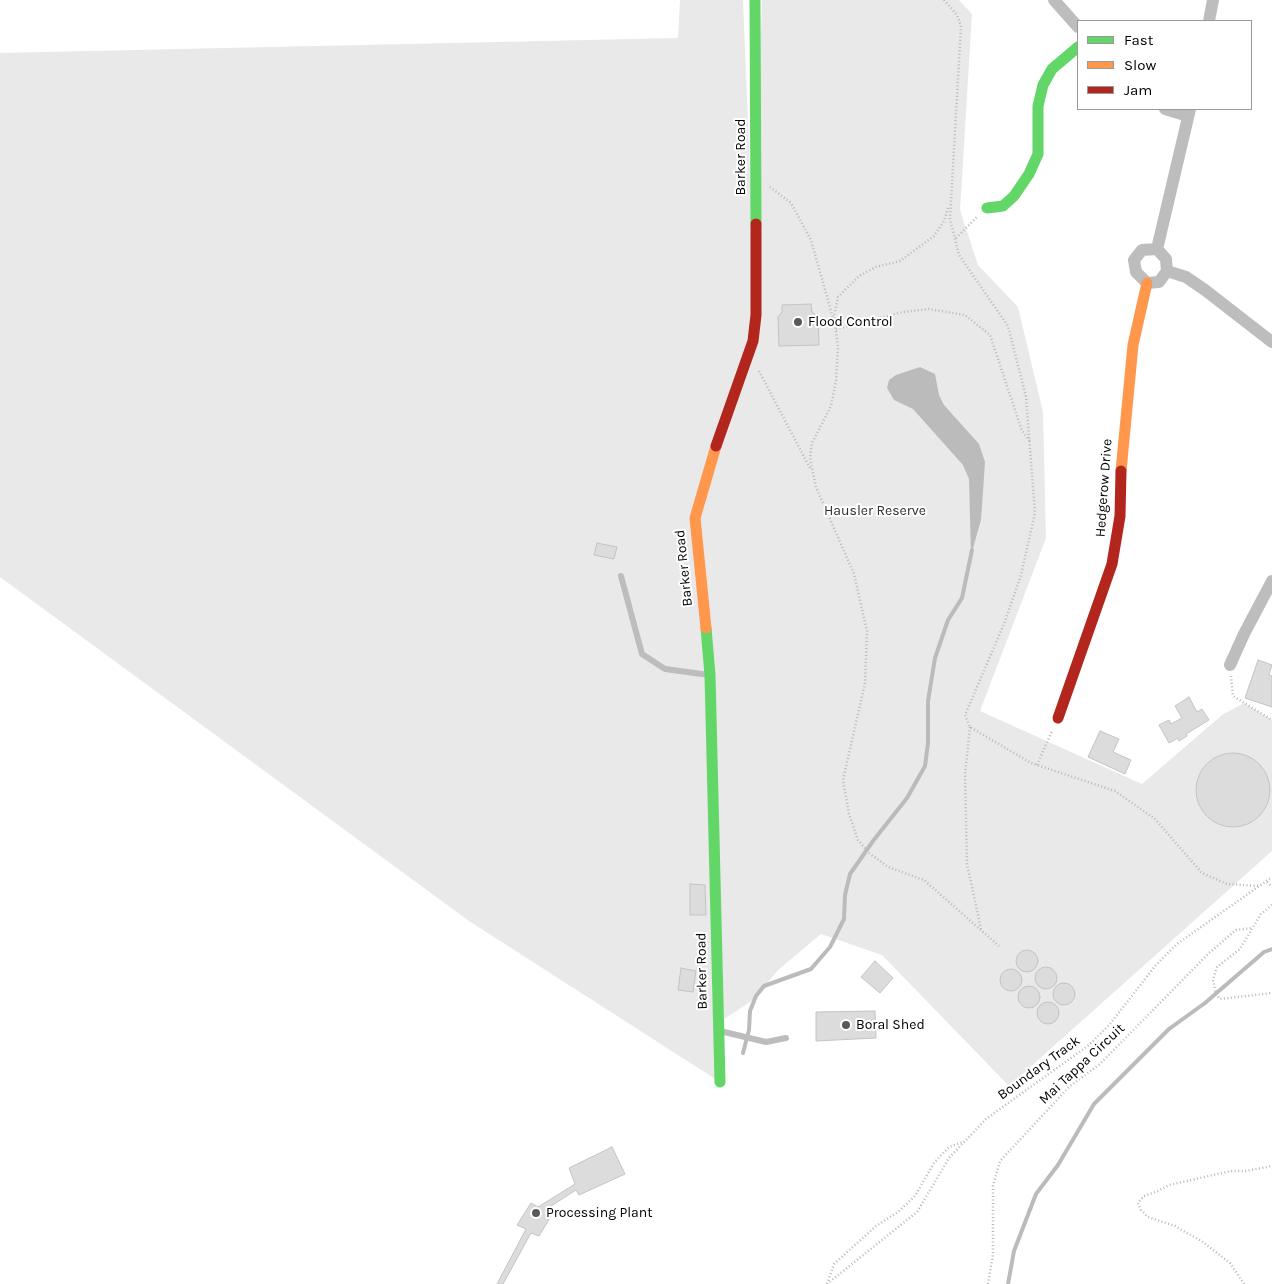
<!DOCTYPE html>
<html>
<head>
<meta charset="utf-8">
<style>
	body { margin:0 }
	#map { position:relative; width:1272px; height:1284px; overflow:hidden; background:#fff; font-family:Karla,sans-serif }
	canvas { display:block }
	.legend { position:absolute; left:1077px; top:20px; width:175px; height:90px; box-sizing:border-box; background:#fff; border:1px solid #999; margin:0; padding:6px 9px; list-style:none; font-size:15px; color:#000 }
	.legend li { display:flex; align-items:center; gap:10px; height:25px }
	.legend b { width:25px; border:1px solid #999 }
</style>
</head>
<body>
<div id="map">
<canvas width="1272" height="1284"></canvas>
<ul class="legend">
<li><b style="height:6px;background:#63d668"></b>Fast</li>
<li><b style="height:6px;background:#ff974d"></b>Slow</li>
<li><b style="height:6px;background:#b3261e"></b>Jam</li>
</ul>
</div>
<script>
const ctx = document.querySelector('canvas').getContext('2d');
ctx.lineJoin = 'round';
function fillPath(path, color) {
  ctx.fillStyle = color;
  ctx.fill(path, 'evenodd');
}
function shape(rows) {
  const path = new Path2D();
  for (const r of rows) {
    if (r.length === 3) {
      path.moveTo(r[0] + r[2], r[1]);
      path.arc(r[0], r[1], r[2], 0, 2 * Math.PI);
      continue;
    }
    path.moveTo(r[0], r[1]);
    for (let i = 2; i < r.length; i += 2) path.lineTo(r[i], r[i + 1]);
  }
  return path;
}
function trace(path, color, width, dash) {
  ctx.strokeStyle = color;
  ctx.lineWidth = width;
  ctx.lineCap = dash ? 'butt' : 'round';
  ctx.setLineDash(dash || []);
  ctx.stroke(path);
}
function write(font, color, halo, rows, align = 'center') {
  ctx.font = font + ' Karla,sans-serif';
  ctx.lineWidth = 4;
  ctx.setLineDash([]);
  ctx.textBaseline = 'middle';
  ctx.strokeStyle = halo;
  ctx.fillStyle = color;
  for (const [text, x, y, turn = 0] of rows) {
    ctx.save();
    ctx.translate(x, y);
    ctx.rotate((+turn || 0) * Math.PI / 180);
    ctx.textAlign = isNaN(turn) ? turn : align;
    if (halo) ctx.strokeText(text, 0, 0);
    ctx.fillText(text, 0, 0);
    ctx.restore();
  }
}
fillPath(shape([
	[680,0,743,0,754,271,762,0,959,0,972,14,960,210,978,265,1018,307,1043,412,1046,538,980,711,1142,784,1222,715,1244,703,1272,720,1272,851,1009,1086,882,955,821,934,778,970,753,1000,718,1023,720,1082,469,921,0,577,0,53,678,38]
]), '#e9e9e9');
fillPath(shape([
	[920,367,935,374,939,395,944,405,979,444,985,462,981,520,971,555,969,479,963,465,913,409,894,400,887,388,889,380,896,375]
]), '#bbb');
trace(shape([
	[743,1053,749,1030,750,1011,756,996,764,986,811,969,830,947,844,919,845,895,850,874,873,841,907,798,925,766,928,743,928,701,935,658,948,620,962,598,972,550],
	[1008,1284,1014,1251,1036,1194,1058,1165,1094,1104,1169,1029,1205,1003,1264,952,1272,949]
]), '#bbb', 4);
const building = shape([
	[811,304,812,312,818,317,819,345,779,346,778,317,782,312,782,305,811,304],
	[597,543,617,547,614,559,594,555,597,543],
	[1258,660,1272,665,1269,675,1272,676,1272,707,1245,698,1258,660],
	[1189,697,1197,712,1202,709,1209,720,1186,734,1187,736,1179,741,1178,738,1169,743,1159,725,1169,720,1171,724,1182,718,1175,706,1189,697],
	[1100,731,1119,739,1113,752,1131,760,1125,774,1088,757,1100,731],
	[1233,790,37],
	[690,884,705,885,706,915,690,915,690,884],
	[1027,961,11],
	[875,961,893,978,880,993,861,977,875,961],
	[1046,978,11],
	[681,968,696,971,693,992,678,990,681,968],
	[1011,980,11],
	[1064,994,11],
	[1029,997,11],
	[1048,1013,11],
	[875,1011,876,1038,816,1041,816,1012,875,1011],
	[612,1147,625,1174,579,1195,576,1190,545,1210,551,1216,539,1236,531,1233,503,1284,497,1284,526,1229,517,1225,531,1203,538,1207,575,1184,569,1168,612,1147]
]);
fillPath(building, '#dcdcdc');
trace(building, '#c4c4c4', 1);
trace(shape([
	[944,0,957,15,961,26,950,219,959,255,1008,326,1026,397,1035,513,1021,575,1004,624,965,715,970,727,1031,763,1115,791,1155,819,1202,873,1227,884,1260,886],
	[770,187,791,203,811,240,833,318],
	[948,208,944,221,934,236,900,261,876,267,859,276,838,297,834,316,838,347,836,381,831,406,812,443,810,458,816,487,854,574,867,631,865,683,843,780,849,814,858,840,869,853,888,867,924,880,999,946],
	[956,238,977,217],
	[836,329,903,312,929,309,965,315,990,335,1022,431,1030,441],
	[759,371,811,470],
	[1231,676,1233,696,1272,720],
	[970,727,965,774,967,864,981,929],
	[1037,765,1052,731],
	[1267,882,1272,887],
	[1272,905,1261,914,1240,949,1217,967,1213,980,1216,994,1220,999,1272,993],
	[827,1284,917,1212,949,1158,986,1119,1089,1045,1110,1024,1156,965,1177,944,1272,877],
	[827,1284,834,1264,876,1226,898,1212,915,1196,934,1163,949,1147,963,1142],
	[988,1284,993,1254,993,1186,1000,1161,1070,1086,1100,1064,1209,953,1236,930,1252,928],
	[1244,1284,1230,1263,1203,1242,1175,1226,1148,1217,1141,1210,1138,1203,1144,1196,1158,1191,1169,1185,1231,1171,1245,1171,1272,1166]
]), '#b8b8b8', 2.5, [1, 2.5]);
trace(shape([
	[621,576,642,654,665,669,709,675],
	[720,1031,766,1042,786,1038]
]), '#bdbdbd', 6);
trace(shape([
	[1054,0,1078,27],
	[1209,21,1213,0],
	[1165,109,1188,116],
	[1157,249,1190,109],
	[1157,249,1166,259,1167,271,1159,282,1147,283,1136,272,1134,260,1142,250,1157,249],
	[1167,271,1186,277,1205,290,1272,342],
	[1230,665,1244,634,1272,581]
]), '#bdbdbd', 12);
trace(shape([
	[755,0,756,224],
	[987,208,1003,206,1014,196,1029,174,1038,154,1038,106,1043,85,1052,69,1078,47],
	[706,628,710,675,720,1082]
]), '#63d668', 11);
trace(shape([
	[1121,471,1133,345,1147,283],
	[706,628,695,518,716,446]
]), '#ff974d', 11);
trace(shape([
	[716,446,753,341,756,315,756,224],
	[1058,718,1112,564,1120,516,1121,471]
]), '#b3261e', 11);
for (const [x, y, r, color] of [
	[798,322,5,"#595959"],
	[846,1025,5,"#595959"],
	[536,1213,5,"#595959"]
]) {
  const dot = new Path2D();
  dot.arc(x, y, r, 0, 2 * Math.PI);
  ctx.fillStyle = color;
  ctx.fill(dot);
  trace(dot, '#fff', 2);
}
write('14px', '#000', '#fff', [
	["Barker Road",741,157,-90],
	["Hedgerow Drive",1104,488,-86],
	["Barker Road",684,568,-96],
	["Barker Road",702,971,-91],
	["Mai Tappa Circuit",1082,1064,-43],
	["Boundary Track",1039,1068,-36]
]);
write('14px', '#000', '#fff', [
	["Flood Control",808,322],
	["Boral Shed",856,1025],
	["Processing Plant",546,1213]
], 'left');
write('14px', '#2e2e2e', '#fff', [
	["Hausler Reserve",875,511]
]);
</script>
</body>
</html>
